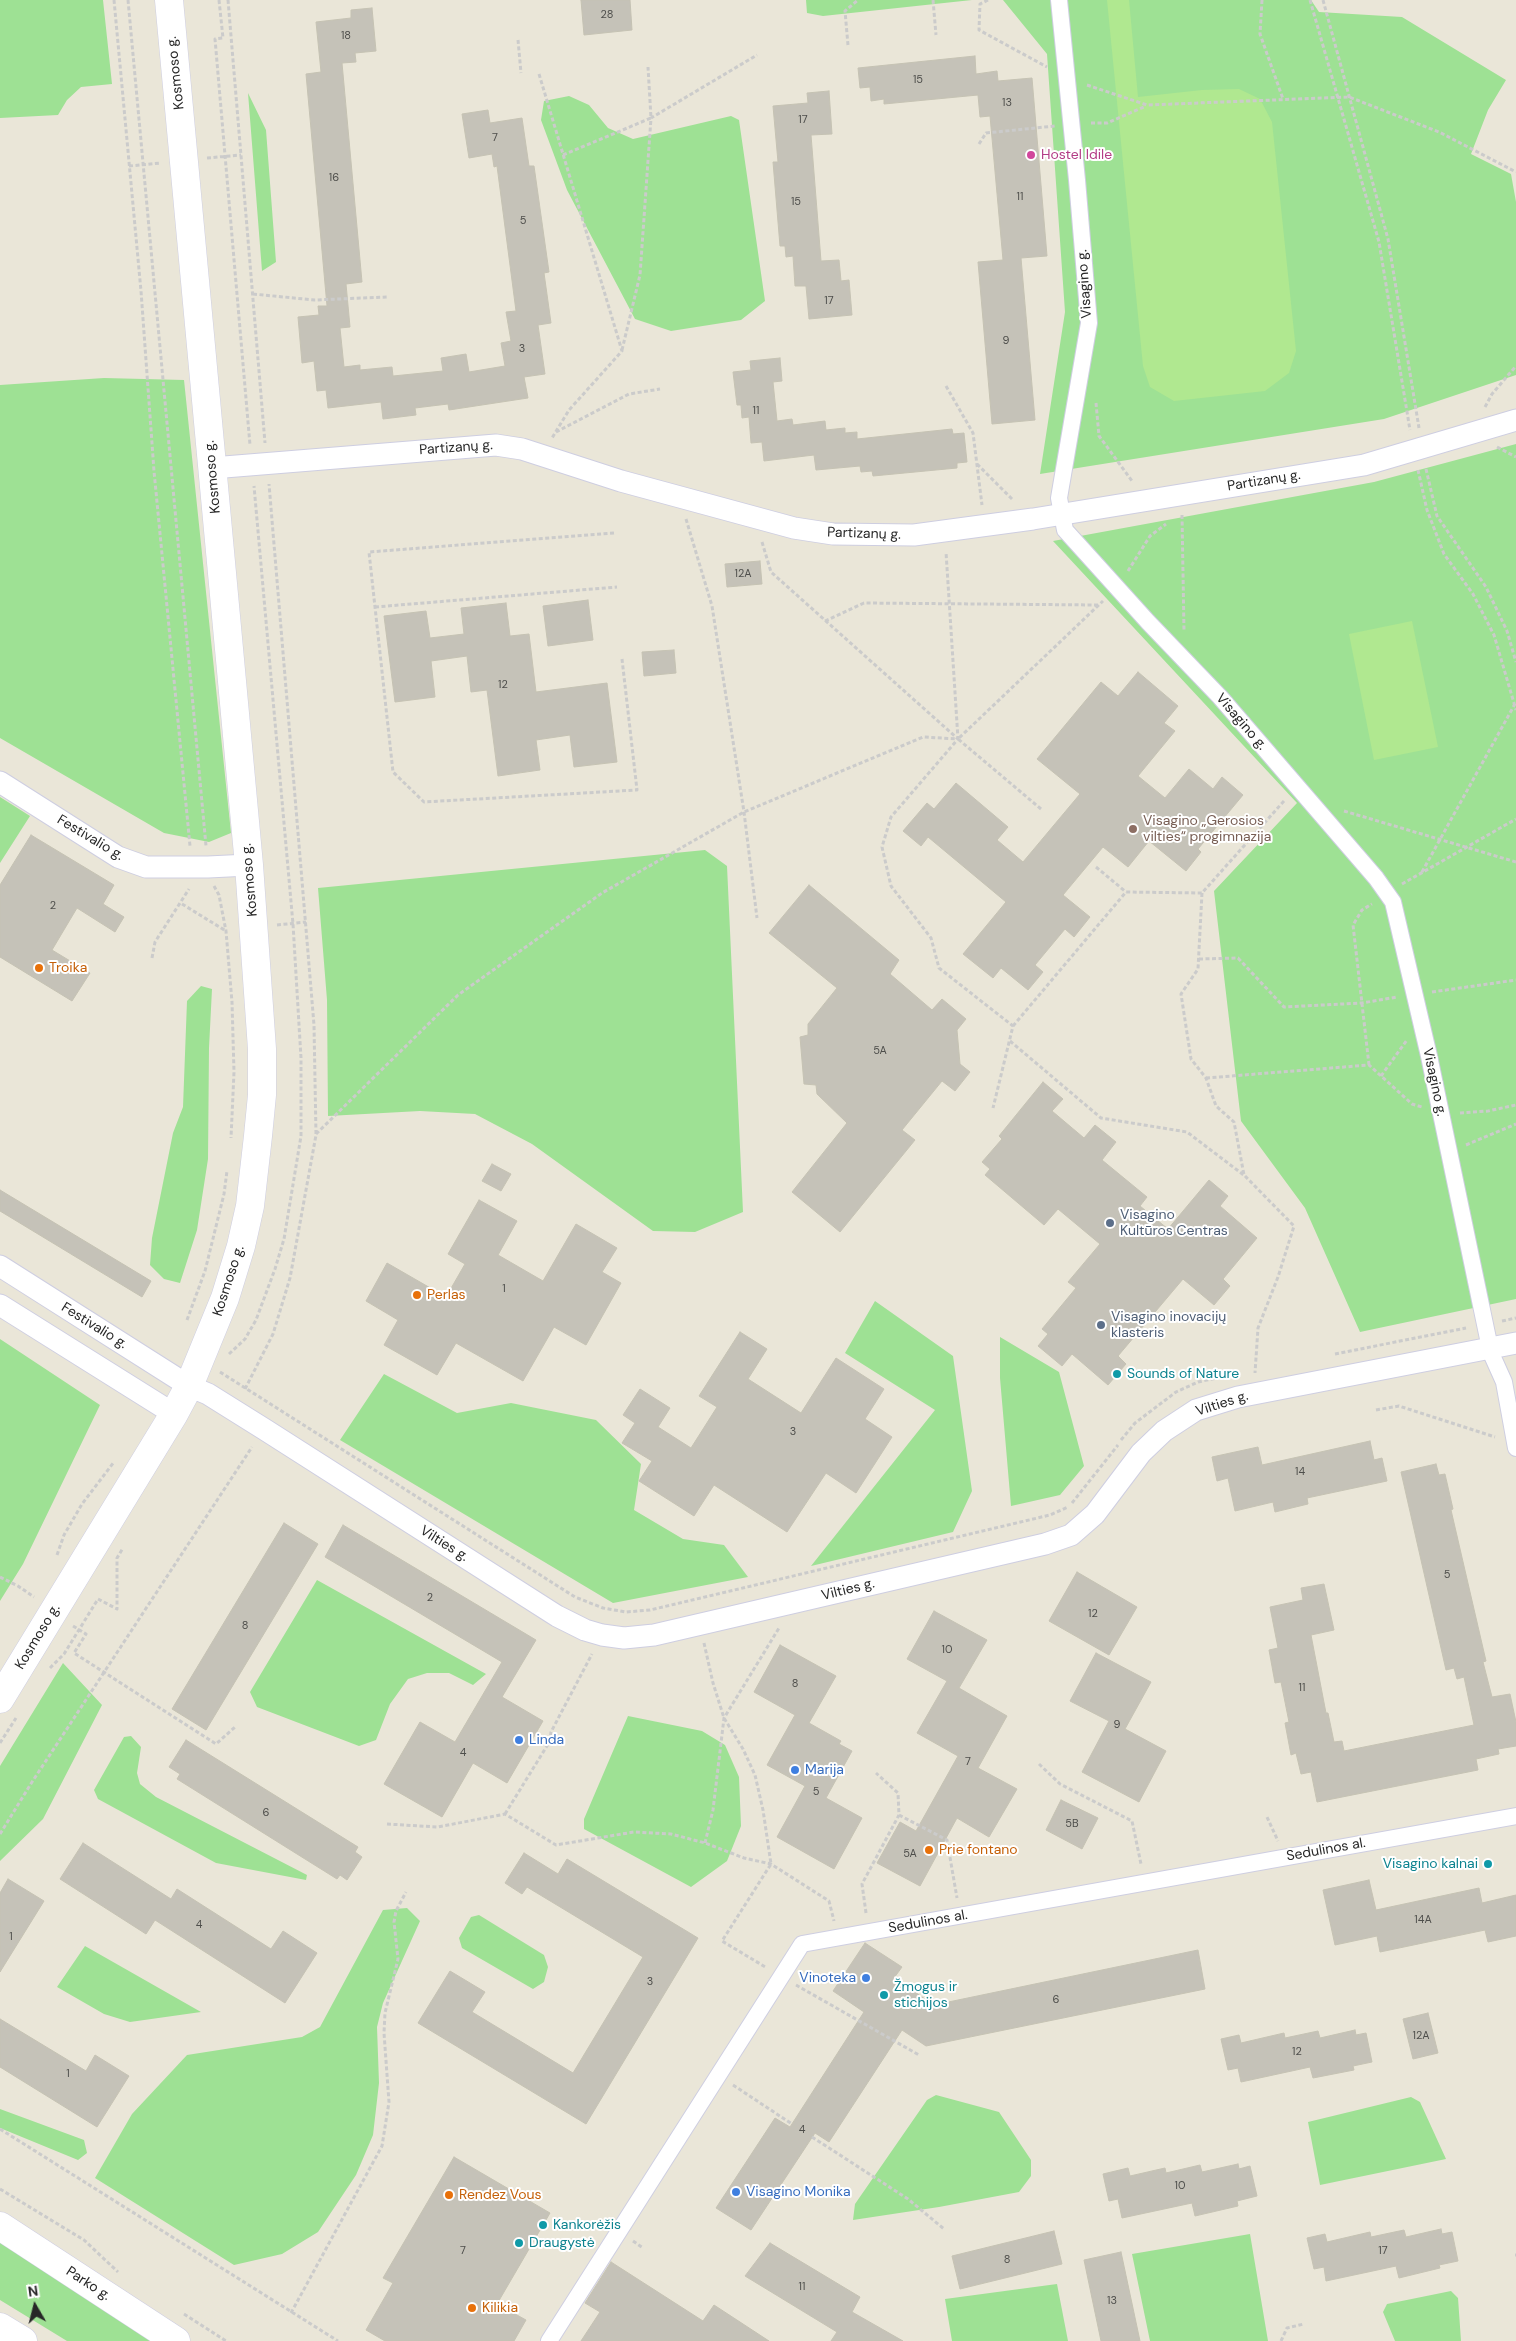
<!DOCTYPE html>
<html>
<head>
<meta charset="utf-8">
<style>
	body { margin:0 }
	#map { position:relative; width:1516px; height:2341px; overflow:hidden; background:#eae6d8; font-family:"DM Sans",sans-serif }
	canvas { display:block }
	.north { position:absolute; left:10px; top:2281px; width:50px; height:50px; -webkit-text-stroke:4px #fff; paint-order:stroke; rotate:352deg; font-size:14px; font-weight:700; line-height:20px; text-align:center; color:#272727 }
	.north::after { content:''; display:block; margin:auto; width:18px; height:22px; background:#272727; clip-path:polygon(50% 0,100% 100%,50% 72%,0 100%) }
</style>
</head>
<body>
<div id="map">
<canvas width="1516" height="2341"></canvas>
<div class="north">N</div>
</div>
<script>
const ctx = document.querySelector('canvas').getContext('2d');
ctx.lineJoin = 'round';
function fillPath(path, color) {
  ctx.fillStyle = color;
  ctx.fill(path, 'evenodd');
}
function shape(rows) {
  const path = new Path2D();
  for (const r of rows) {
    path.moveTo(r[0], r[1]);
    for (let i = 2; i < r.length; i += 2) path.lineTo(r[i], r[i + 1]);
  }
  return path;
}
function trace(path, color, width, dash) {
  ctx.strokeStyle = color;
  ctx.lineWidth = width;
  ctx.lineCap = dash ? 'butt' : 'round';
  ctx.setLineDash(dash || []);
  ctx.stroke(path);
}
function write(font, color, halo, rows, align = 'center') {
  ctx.font = font + ' "DM Sans",sans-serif';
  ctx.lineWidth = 4;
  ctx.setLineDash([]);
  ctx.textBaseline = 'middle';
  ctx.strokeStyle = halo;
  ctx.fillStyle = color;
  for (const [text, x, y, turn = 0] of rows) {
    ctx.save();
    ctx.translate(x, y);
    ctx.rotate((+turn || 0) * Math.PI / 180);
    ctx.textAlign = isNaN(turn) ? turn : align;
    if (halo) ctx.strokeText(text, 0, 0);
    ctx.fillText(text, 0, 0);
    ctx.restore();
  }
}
fillPath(shape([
	[0,0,103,0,112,84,81,87,67,100,58,115,0,118],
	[806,0,972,0,823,16,807,13],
	[1003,0,1311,0,1319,12,1402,17,1506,80,1488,110,1471,154,1511,174,1516,202,1516,375,1384,419,1040,474,1065,312,1047,54],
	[248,93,266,130,276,262,262,271],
	[569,96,589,105,608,128,633,139,731,116,739,120,765,301,741,320,671,331,635,319,567,190,541,120,544,101],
	[104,378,184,380,231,833,209,842,164,833,0,738,0,385],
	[1516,444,1516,1299,1360,1332,1305,1208,1241,1121,1214,891,1297,803,1053,541,1374,482],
	[0,797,30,816,0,863],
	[705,850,727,866,743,1212,695,1232,653,1231,532,1144,475,1114,420,1111,328,1116,327,1000,318,888],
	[201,986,212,989,209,1048,208,1159,197,1230,180,1283,164,1279,150,1265,152,1238,173,1133,183,1107,187,1001],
	[875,1301,953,1356,972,1491,953,1532,811,1566,935,1410,845,1353],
	[1000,1337,1059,1372,1084,1466,1060,1495,1011,1506,1000,1378],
	[0,1339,100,1405,23,1564,0,1601],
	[384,1374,457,1413,511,1403,596,1420,641,1464,634,1510,683,1539,724,1545,748,1577,613,1603,340,1440],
	[317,1580,486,1674,473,1685,449,1673,427,1673,408,1679,390,1704,376,1740,359,1746,257,1707,250,1692],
	[63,1663,102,1705,43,1819,0,1861,0,1766],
	[628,1716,702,1731,725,1745,739,1777,741,1826,727,1861,691,1887,584,1829,584,1819],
	[131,1736,141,1747,137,1773,140,1784,156,1797,307,1875,306,1880,216,1863,98,1799,94,1790,124,1737],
	[407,1908,420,1921,383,2003,377,2027,379,2083,373,2135,356,2175,318,2232,282,2254,234,2265,95,2178,132,2114,187,2055,302,2037,320,2027,383,1910],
	[479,1915,544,1955,548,1967,544,1982,533,1989,462,1948,459,1938,471,1917],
	[85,1946,201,2012,130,2022,104,2014,57,1987],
	[936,2095,999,2112,1031,2160,1031,2176,1019,2192,939,2207,853,2220,855,2204,927,2100],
	[1411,2097,1420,2102,1446,2159,1320,2185,1308,2122],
	[0,2109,84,2140,87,2153,78,2160,0,2128],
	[1250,2234,1268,2341,1150,2341,1132,2254],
	[0,2241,153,2341,67,2341,0,2300],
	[1057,2284,1068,2341,952,2341,945,2299],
	[1451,2291,1458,2298,1461,2341,1395,2341,1383,2312,1387,2304]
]), '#9ee194');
fillPath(shape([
	[1107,0,1129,0,1138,97,1202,90,1239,89,1260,99,1272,122,1296,351,1289,373,1265,391,1174,401,1150,387,1143,366],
	[1412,621,1438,747,1374,760,1349,634]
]), '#b0e890');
const building = shape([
	[581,0,630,0,632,30,584,35,581,0],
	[372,8,376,51,355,53,356,62,342,63,362,282,346,284,350,327,340,328,344,367,360,365,360,370,392,367,393,376,443,371,441,358,466,354,469,372,505,366,501,343,511,341,506,312,516,311,497,166,494,167,492,154,469,158,462,114,488,110,490,123,522,118,529,166,534,166,549,272,544,273,551,323,538,325,545,374,524,377,528,398,449,410,448,404,415,408,416,415,383,419,381,402,328,408,326,390,317,391,314,361,302,363,298,317,319,315,318,306,327,306,306,74,321,72,316,22,351,18,351,10,372,8],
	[975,56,976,74,997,71,998,81,1032,78,1047,256,1021,258,1035,420,992,424,978,262,1003,260,990,116,980,117,978,95,884,104,884,99,871,101,870,87,860,88,858,68,975,56],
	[829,91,832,134,811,135,821,261,839,260,841,281,849,280,852,315,809,319,806,286,795,286,793,256,786,257,785,246,780,246,773,162,778,162,773,106,808,103,807,93,829,91],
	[780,358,782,381,773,382,777,421,792,419,793,425,825,421,826,430,845,428,845,433,857,432,857,439,952,429,953,434,964,433,967,462,957,463,957,468,873,476,872,471,861,472,860,466,816,470,814,455,764,461,762,442,751,443,749,417,742,418,741,405,737,405,733,372,751,370,750,361,780,358],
	[760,561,762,584,727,587,725,564,760,561],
	[588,600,593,640,548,646,543,606,588,600],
	[506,603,510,636,529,634,536,692,607,683,617,762,574,767,570,735,536,740,540,770,498,776,487,690,471,692,467,656,431,661,435,697,395,702,384,616,426,611,430,638,464,634,461,608,506,603],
	[674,650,676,673,644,676,642,652,674,650],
	[1138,672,1178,706,1164,723,1175,731,1138,776,1165,798,1189,769,1213,789,1222,777,1243,795,1198,849,1201,852,1186,871,1149,841,1128,867,1103,847,1063,895,1090,917,1074,937,1065,929,1035,965,1043,972,1028,990,1001,968,993,978,963,954,1006,902,928,837,921,846,903,831,927,803,934,809,956,783,1008,827,997,840,1023,862,1080,794,1037,759,1101,682,1118,696,1138,672],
	[31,835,114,885,103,904,124,917,115,932,77,908,52,950,90,973,72,1001,0,957,0,885,31,835],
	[809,885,899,960,890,974,932,1010,942,999,966,1019,957,1030,960,1064,970,1072,955,1091,942,1081,902,1130,915,1140,840,1232,792,1192,847,1123,817,1094,816,1085,804,1084,800,1037,808,1035,808,1024,837,988,769,933,809,885],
	[1043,1082,1063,1099,1052,1111,1084,1138,1095,1125,1116,1142,1102,1160,1147,1197,1140,1206,1168,1229,1209,1180,1228,1196,1220,1206,1257,1238,1223,1279,1230,1286,1214,1305,1183,1279,1118,1356,1126,1364,1108,1385,1072,1354,1062,1366,1038,1346,1048,1334,1042,1329,1076,1288,1068,1282,1100,1244,1058,1209,1044,1225,985,1175,990,1169,982,1162,1002,1139,999,1136,1043,1082],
	[492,1164,511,1174,501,1191,482,1181,492,1164],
	[0,1190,151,1281,142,1297,0,1211,0,1190],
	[479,1200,517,1221,498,1255,543,1281,576,1224,617,1248,602,1272,621,1283,586,1345,554,1327,523,1381,456,1343,437,1375,384,1345,398,1320,366,1301,387,1263,446,1297,465,1264,448,1254,479,1200],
	[740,1332,767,1349,748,1379,801,1413,836,1358,884,1389,865,1419,892,1437,856,1493,826,1473,787,1532,714,1485,694,1516,639,1481,652,1461,622,1443,635,1423,623,1415,640,1389,670,1408,658,1427,691,1448,717,1407,699,1396,740,1332],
	[1370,1441,1374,1460,1382,1458,1387,1481,1307,1498,1308,1504,1275,1512,1273,1502,1235,1511,1228,1478,1217,1481,1212,1457,1258,1447,1262,1465,1370,1441],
	[1436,1464,1439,1475,1445,1474,1453,1509,1451,1510,1486,1661,1483,1662,1492,1697,1510,1694,1516,1722,1516,1746,1498,1749,1499,1754,1476,1759,1478,1770,1317,1802,1311,1772,1301,1774,1296,1753,1291,1755,1285,1723,1289,1722,1281,1682,1275,1683,1269,1650,1278,1648,1270,1607,1303,1600,1301,1588,1324,1584,1334,1630,1311,1635,1326,1713,1328,1713,1334,1742,1342,1741,1344,1751,1474,1725,1464,1677,1457,1679,1454,1668,1446,1670,1401,1472,1436,1464],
	[284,1523,318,1544,206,1730,172,1709,284,1523],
	[343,1525,536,1640,502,1697,543,1721,507,1783,473,1763,442,1817,384,1784,420,1722,455,1742,502,1662,325,1557,343,1525],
	[1077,1572,1137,1607,1109,1655,1049,1621,1077,1572],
	[934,1611,987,1640,959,1688,1007,1716,978,1768,1017,1789,989,1837,957,1818,920,1886,877,1863,900,1822,916,1831,958,1756,917,1733,947,1681,907,1659,934,1611],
	[780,1645,836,1676,809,1723,841,1741,839,1744,852,1751,826,1798,862,1818,834,1869,777,1837,805,1786,767,1765,795,1715,754,1692,780,1645],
	[1096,1653,1151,1682,1125,1729,1166,1751,1139,1802,1082,1772,1109,1721,1070,1701,1096,1653],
	[186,1740,358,1847,355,1852,362,1857,347,1880,340,1875,337,1879,177,1779,180,1774,169,1767,186,1740],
	[1061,1800,1098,1818,1082,1849,1046,1830,1061,1800],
	[83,1843,171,1899,177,1889,271,1949,283,1931,317,1953,285,2003,155,1920,146,1934,60,1879,83,1843],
	[524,1853,558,1874,567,1859,698,1938,586,2124,418,2023,450,1971,485,1992,472,2012,573,2073,643,1957,527,1887,522,1894,505,1883,524,1853],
	[8,1879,44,1901,0,1972,0,1893,8,1879],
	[1369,1880,1376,1910,1479,1888,1482,1903,1516,1895,1516,1936,1488,1942,1485,1930,1380,1952,1377,1936,1335,1945,1323,1890,1369,1880],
	[865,1943,902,1967,894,1978,934,2005,1198,1950,1205,1989,926,2046,902,2030,829,2142,815,2133,751,2230,716,2208,775,2118,790,2127,864,2012,833,1991,865,1943],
	[1428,2013,1438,2053,1413,2059,1403,2019,1428,2013],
	[0,2019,86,2071,95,2055,129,2076,97,2127,0,2067,0,2019],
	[1355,2030,1356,2035,1366,2033,1372,2062,1353,2066,1354,2070,1313,2078,1310,2067,1241,2082,1238,2068,1228,2070,1221,2039,1239,2035,1241,2043,1284,2033,1285,2038,1318,2031,1320,2038,1355,2030],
	[454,2157,550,2213,497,2304,526,2320,514,2341,385,2341,366,2330,393,2283,383,2278,454,2157],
	[1238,2164,1239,2169,1250,2166,1257,2196,1237,2201,1238,2206,1195,2216,1192,2203,1122,2218,1118,2199,1109,2201,1103,2174,1128,2168,1130,2176,1165,2168,1166,2173,1200,2165,1202,2172,1238,2164],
	[1441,2229,1442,2234,1452,2232,1458,2261,1439,2265,1440,2268,1399,2278,1396,2266,1326,2281,1324,2267,1314,2269,1307,2238,1325,2234,1327,2242,1370,2232,1371,2237,1404,2230,1406,2237,1441,2229],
	[1054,2231,1062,2264,960,2289,952,2256,1054,2231],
	[770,2243,860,2297,852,2312,903,2341,831,2341,837,2332,745,2276,770,2243],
	[1121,2252,1140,2341,1101,2341,1084,2260,1121,2252],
	[611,2262,703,2321,714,2305,769,2341,581,2341,600,2312,585,2303,611,2262]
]);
fillPath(building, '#c5c2b8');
trace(building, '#c5c2b3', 1);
const pedestrian = shape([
	[1059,0,1077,180,1089,323,1059,498,1065,530,1148,622,1220,697,1376,878,1393,902,1429,1056,1491,1353,1504,1382,1516,1448],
	[549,2341,802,1944,1516,1816]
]);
const minor = shape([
	[212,468,496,445,522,449,621,481,794,528,833,534,914,535,1033,519,1364,465,1516,420],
	[0,782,118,857,146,867,208,867,249,865],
	[0,1266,189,1386,208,1394,264,1429,557,1616,585,1630,602,1635,624,1638,654,1635,1045,1544,1071,1535,1095,1514,1141,1453,1164,1431,1196,1410,1238,1397,1516,1343],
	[0,1305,174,1414]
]);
const tertiary = shape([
	[0,2226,176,2341],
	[0,2327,23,2341]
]);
const secondary = shape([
	[0,1699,174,1414,189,1386,225,1298,241,1246,250,1206,258,1136,262,1095,262,1049,249,865,169,0]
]);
trace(pedestrian, '#cecee1', 18);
trace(minor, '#cecee1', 23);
trace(tertiary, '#cecee1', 29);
trace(secondary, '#cecee1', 29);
trace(shape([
	[114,0,141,291,154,471,190,846],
	[128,0,206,846],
	[219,0,223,38,215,39,250,445],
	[228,0,265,443],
	[933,0,936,35],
	[988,0,980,4,979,30,1047,67],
	[1262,0,1260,34,1283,99],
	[1310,0,1379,242,1410,430],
	[1323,0,1388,239,1419,428],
	[518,40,521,73],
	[848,45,845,11,858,0],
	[539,74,622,351,569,410,552,438],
	[1087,85,1147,105,1349,97,1439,132,1516,172],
	[1091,123,1107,123,1146,106],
	[979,144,986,133,1055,126],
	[563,155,651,118,648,67],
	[207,158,241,155],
	[129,166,161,163],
	[253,294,315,300,387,297],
	[622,350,640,275,651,118,757,55],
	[946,386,973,433,982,505],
	[1096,403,1099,436,1132,481],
	[1485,407,1492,394,1516,366],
	[556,432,629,394,660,389],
	[1497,447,1516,457],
	[977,464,1013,500],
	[1426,469,1437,516,1486,587,1507,631,1516,662],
	[1418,470,1427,510,1444,554,1473,594,1494,635,1516,710],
	[1182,515,1184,631],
	[686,519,712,606,744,812,757,918],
	[614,533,369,552,393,772,424,802,637,790,622,659],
	[762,542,771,572,958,739,891,817,882,847,891,886,931,938,939,968,1013,1026,993,1108],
	[1128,571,1150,536,1166,524],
	[375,607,617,587],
	[825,621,864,603,1099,605],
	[1041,809,958,739,1103,601],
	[1344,811,1516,862],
	[1096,867,1126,892],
	[1422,872,1516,702],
	[1402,884,1516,819],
	[214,886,219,895,226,931,232,1002,234,1072,231,1138],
	[1202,893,1198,969,1181,994,1191,1059,1206,1078,1216,1106,1234,1122,1244,1175,1294,1226,1278,1277,1258,1328,1255,1373],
	[182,904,226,931],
	[277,925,306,922],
	[152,958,155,942,189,889],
	[1199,959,1238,958,1284,1007,1362,1003,1397,997],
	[1432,992,1516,980],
	[1013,1026,1126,892,1202,893,1284,801],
	[1010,1041,1101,1118,1187,1132,1245,1176],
	[1369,1065,1353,925,1362,910,1372,904],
	[1381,1076,1407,1040],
	[1206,1078,1369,1065,1412,1104,1422,1107],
	[1460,1113,1488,1111,1516,1105],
	[316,1134,458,995,602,893,744,812,923,737,958,739,946,552],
	[1466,1145,1516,1124],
	[187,1320,205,1271,224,1194,227,1171],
	[1502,1321,1516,1318],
	[229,1354,245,1339,256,1320,275,1269,284,1239,301,1136,301,1058,293,924,254,486],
	[1335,1354,1466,1328],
	[220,1372,575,1597,603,1608,626,1612,650,1610,1050,1515,1068,1507],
	[245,1389,273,1334,290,1278,316,1135,314,1025,269,484],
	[1376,1410,1399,1406,1495,1437],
	[1121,1440,1135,1423,1176,1392,1198,1382,1226,1376],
	[1072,1503,1118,1445],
	[57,1555,64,1535,82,1504,114,1462],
	[0,1577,18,1586,34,1597],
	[73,1626,86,1634,74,1653,216,1744,235,1727],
	[704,1643,713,1683,724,1718,743,1749,755,1775,763,1810,771,1864,722,1941,767,1968],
	[50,1668,64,1654,98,1599,117,1609,117,1558,123,1548],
	[0,1743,16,1718],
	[1039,1764,1060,1784,1132,1821,1141,1864],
	[505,1814,550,1741,551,1732,592,1654],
	[899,1815,947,1840,957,1898],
	[1267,1817,1278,1841],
	[387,1824,438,1827,505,1814,556,1845,634,1832,671,1834,705,1843,744,1858,771,1864,829,1901,834,1921],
	[0,1834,32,1782,252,1447],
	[705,1843,713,1810,724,1718,779,1628],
	[866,1913,862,1884,899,1815,898,1793,876,1773],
	[796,1985,919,2055],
	[733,2085,792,2124],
	[0,2129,338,2341],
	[812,2137,908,2199,944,2229],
	[0,2189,84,2240,118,2272],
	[633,2241,643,2248],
	[1515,2255,1516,2255],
	[291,2313,382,2146,389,2102,384,2033,385,2013,398,1959,394,1922,396,1911,406,1892],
	[184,2314,226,2341],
	[1281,2341,1287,2328,1304,2324]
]), '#cbcbcb', 3, [4, 2.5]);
trace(pedestrian, '#fff', 16);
trace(minor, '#fff', 21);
trace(tertiary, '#fff', 28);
trace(secondary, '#fff', 28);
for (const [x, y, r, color] of [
	[1031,155,5,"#d1479c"],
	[1133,829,5,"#8d6e63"],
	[39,968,5,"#e8710a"],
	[1110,1223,5,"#5c6f8a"],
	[417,1295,5,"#e8710a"],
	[1101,1325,5,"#5c6f8a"],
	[1117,1374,5,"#0f9aa8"],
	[519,1740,5,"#3f7fe0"],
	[795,1770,5,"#3f7fe0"],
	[929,1850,5,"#e8710a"],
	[1488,1864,5,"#0f9aa8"],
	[866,1978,5,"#3f7fe0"],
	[884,1995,5,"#0f9aa8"],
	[736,2192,5,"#3f7fe0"],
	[449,2195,5,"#e8710a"],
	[543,2225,5,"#0f9aa8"],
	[519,2243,5,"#0f9aa8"],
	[472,2308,5,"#e8710a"]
]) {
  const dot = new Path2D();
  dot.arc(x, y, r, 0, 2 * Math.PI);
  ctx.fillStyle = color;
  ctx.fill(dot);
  trace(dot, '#fff', 2);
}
write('11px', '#4e4e4b', null, [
	["28",607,15],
	["18",346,36],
	["15",918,80],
	["13",1007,103],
	["17",803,120],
	["7",495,138],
	["16",334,178],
	["11",1020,197],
	["15",796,202],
	["5",523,221],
	["17",829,301],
	["9",1006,341],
	["3",522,349],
	["11",756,411],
	["12A",743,574],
	["12",503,685],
	["2",53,906],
	["5A",880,1051],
	["1",504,1289],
	["3",793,1432],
	["14",1300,1472],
	["5",1447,1575],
	["2",430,1598],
	["12",1093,1614],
	["8",245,1626],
	["10",947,1650],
	["8",795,1684],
	["11",1302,1688],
	["9",1117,1725],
	["4",463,1753],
	["7",968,1762],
	["5",816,1792],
	["6",266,1813],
	["5B",1072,1824],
	["5A",910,1854],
	["14A",1423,1920],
	["4",199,1925],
	["1",11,1937],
	["3",650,1982],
	["6",1056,2000],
	["12A",1421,2036],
	["12",1297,2052],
	["1",68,2074],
	["4",802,2130],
	["10",1180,2186],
	["7",463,2251],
	["17",1383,2251],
	["8",1007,2260],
	["11",802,2287],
	["13",1112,2301]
]);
write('14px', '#272727', '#fff', [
	["Kosmoso g.",176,73,-96],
	["Visagino g.",1085,284,-94],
	["Partizanų g.",456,448,-4],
	["Kosmoso g.",213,477,-95],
	["Partizanų g.",1264,481,-9],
	["Partizanų g.",864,534,2],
	["Visagino g.",1241,722,49],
	["Festivalio g.",90,838,31],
	["Kosmoso g.",250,880,-95],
	["Visagino g.",1434,1082,78],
	["Kosmoso g.",229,1281,-72],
	["Festivalio g.",94,1326,32],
	["Vilties g.",1222,1404,-18],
	["Vilties g.",444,1544,32],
	["Vilties g.",848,1590,-14],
	["Kosmoso g.",38,1637,-59],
	["Sedulinos al.",1326,1850,-10],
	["Sedulinos al.",928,1922,-10],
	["Parko g.",88,2284,33]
]);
write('14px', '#b23c85', '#fff', [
	["Hostel Idile",1041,155]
], 'left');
write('14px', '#785e54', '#fff', [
	["Visagino „Gerosios",1143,821],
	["vilties“ progimnazija",1143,837]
], 'left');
write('14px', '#c56008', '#fff', [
	["Troika",49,968],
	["Perlas",427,1295],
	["Prie fontano",939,1850],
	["Rendez Vous",459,2195],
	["Kilikia",482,2308]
], 'left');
write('14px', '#4e5e75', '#fff', [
	["Visagino",1120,1215],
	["Kultūros Centras",1120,1231],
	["Visagino inovacijų",1111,1317],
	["klasteris",1111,1333]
], 'left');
write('14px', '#0d838f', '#fff', [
	["Sounds of Nature",1127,1374],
	["Visagino kalnai",1478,1864,"right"],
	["Žmogus ir",894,1987],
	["stichijos",894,2003],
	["Kankorėžis",553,2225],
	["Draugystė",529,2243]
], 'left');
write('14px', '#366cbe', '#fff', [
	["Linda",529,1740],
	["Marija",805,1770],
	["Vinoteka",856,1978,"right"],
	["Visagino Monika",746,2192]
], 'left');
</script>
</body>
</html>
